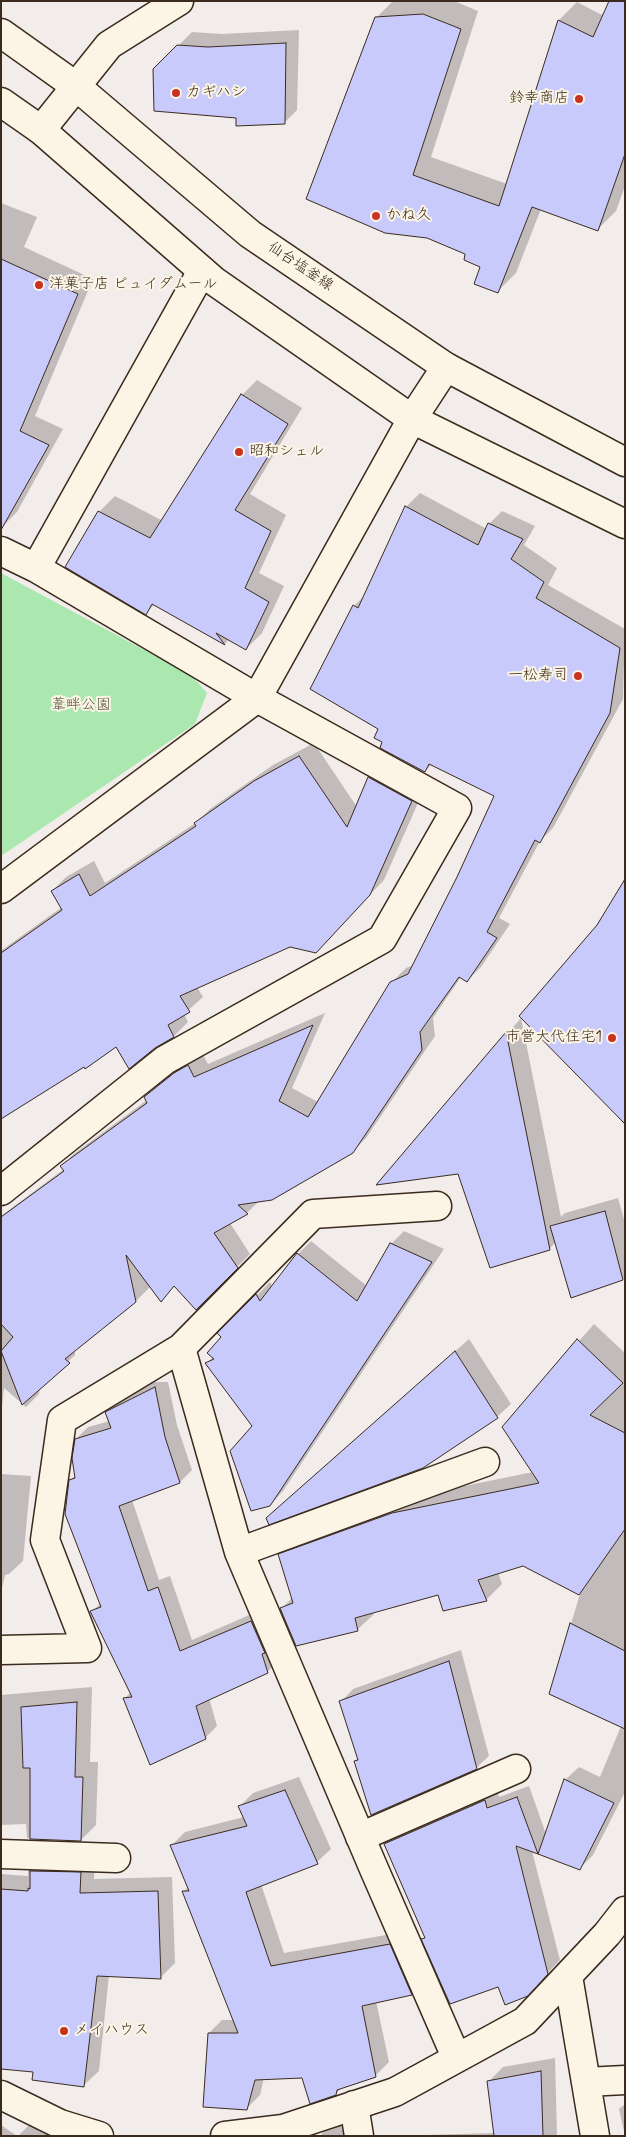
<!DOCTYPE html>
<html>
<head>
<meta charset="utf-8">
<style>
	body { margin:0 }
	#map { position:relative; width:626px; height:2137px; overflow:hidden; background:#f2ecea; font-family:Mynerve,sans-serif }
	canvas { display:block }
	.frame { position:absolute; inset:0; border:2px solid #3b2a1e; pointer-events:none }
</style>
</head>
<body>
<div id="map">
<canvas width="626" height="2137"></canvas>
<div class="frame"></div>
</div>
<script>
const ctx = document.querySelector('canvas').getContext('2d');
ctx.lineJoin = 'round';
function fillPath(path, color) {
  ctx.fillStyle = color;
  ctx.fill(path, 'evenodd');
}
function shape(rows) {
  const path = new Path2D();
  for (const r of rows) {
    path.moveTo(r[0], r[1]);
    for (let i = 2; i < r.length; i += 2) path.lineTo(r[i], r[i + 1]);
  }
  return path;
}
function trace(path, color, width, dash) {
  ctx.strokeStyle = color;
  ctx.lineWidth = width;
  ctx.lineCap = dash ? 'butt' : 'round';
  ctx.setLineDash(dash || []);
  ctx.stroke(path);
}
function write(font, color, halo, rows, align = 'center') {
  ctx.font = font + ' Mynerve,"Klee One",sans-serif';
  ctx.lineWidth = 4;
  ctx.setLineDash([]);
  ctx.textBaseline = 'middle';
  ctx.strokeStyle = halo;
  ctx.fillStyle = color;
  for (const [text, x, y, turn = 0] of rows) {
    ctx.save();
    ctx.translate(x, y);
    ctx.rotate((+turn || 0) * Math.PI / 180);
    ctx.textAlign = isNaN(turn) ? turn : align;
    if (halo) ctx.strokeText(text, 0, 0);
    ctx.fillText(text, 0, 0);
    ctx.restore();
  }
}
fillPath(shape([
	[1,573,191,675,207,693,195,724,1,856]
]), '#abe8af');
fillPath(shape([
	[393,1,454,1,478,11,431,157,507,184,559,20,577,2,604,16,625,1,625,186,616,211,597,230,541,209,516,273,498,291,481,266,467,254,427,237,376,18],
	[299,30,297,110,284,123,238,116,154,70,192,32,222,34],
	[1,203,37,217,24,247,93,279,35,416,63,429,17,512,1,528],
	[257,380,302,408,250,494,286,515,259,573,284,586,262,633,246,649,229,639,225,644,155,604,146,613,99,512,115,496,163,521,242,395],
	[420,493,487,529,489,524,502,511,535,526,524,545,557,568,548,585,625,629,623,699,553,828,540,841,499,918,510,924,481,967,467,981,461,977,433,1018,435,1036,366,1138,352,1152,259,1201,247,1213,230,1223,250,1254,196,1308,175,1285,161,1300,151,1286,136,1301,75,1349,75,1355,40,1388,39,1394,26,1407,4,1388,1,1418,1,1216,64,1169,61,1166,75,1153,147,1100,145,1097,159,1084,189,1060,202,1053,208,1064,325,1013,292,1088,318,1102,392,982,406,968,414,965,458,877,495,795,432,764,425,771,384,741,379,729,354,606,366,594,406,507],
	[314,743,357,807,369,777,383,763,425,787,384,880,330,937,290,945,197,987,203,997,184,1014,188,1022,174,1036,155,1047,117,1045,1,1117,1,947,2,950,62,907,52,891,66,877,94,861,105,883,197,822,210,809,273,765],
	[521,1018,561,1217,565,1213,618,1198,625,1223,625,1277,623,1279,556,1242,549,1249,458,1173,379,1183],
	[404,1231,444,1249,283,1491,270,1505,253,1426,207,1363,213,1357,222,1337,219,1333,270,1282,273,1287,298,1254,311,1241,367,1286,391,1244],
	[594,1324,625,1353,625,1792,593,1855,579,1869,541,1849,538,1853,532,1851,560,1960,539,1982,498,1986,423,1939,425,1936,385,1844,397,1832,497,1789,499,1797,529,1786,546,1834,565,1780,579,1767,600,1777,621,1726,550,1693,580,1594,523,1564,498,1572,502,1584,486,1600,439,1594,373,1612,374,1614,357,1630,281,1609,293,1597,279,1555,296,1539,410,1497,533,1472,503,1427],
	[469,1339,511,1404,497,1417,281,1505],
	[153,1382,168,1382,177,1425,192,1470,180,1482,132,1500,159,1580,170,1576,192,1640,263,1609,279,1660,267,1672,209,1698,217,1726,205,1738,125,1698,131,1692,92,1611,101,1603,70,1480,76,1475,76,1439,88,1427,110,1421,107,1412,119,1400],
	[1,1474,31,1476,23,1561,9,1574,5,1575,1,1592],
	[461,1650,489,1756,476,1768,355,1761,358,1758,341,1702,353,1689],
	[92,1687,90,1762,98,1762,96,1825,81,1840,27,1838,26,1824,1,1825,1,1695],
	[299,1777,331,1849,317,1862,261,1884,284,1953,403,1932,424,1980,411,1994,376,2001,389,2062,375,2076,342,2087,336,2094,303,2077,264,2078,260,2095,246,2109,209,2033,222,2020,235,2020,184,1891,188,1887,172,1845,185,1832,244,1817,240,1806,253,1793],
	[43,1856,95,1858,94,1879,172,1877,175,1963,160,1978,109,1975,99,2071,84,2085,34,2071,1,2068,1,1874,28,1876,28,1871],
	[555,2058,557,2136,389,2136,495,2133,489,2081,503,2067],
	[625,2104,625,2136,619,2109],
	[347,2116,344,2136,320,2136,334,2120],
	[1,2125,17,2136,1,2136],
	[28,2126,71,2135,71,2136,18,2136]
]), '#0003');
const building = shape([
	[609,1,625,1,625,154,598,231,532,207,498,293,474,284,480,267,464,260,465,254,427,238,385,233,306,199,375,17,423,14,461,29,413,175,499,206,558,20,593,37,609,1],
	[286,43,285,124,236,126,236,118,154,111,153,69,177,45,208,47,286,43],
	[1,259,78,294,20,431,49,445,1,530,1,259],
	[241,394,288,424,235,510,271,531,245,588,269,602,246,650,216,633,225,645,152,604,146,615,65,567,98,511,150,538,241,394],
	[405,506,478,545,488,523,523,539,511,559,544,582,536,598,620,648,610,713,540,843,535,840,487,932,497,938,467,982,459,977,420,1032,422,1050,353,1153,272,1200,238,1205,248,1214,214,1233,238,1268,196,1310,174,1286,161,1302,126,1255,136,1302,65,1359,70,1363,22,1405,1,1351,13,1337,1,1324,1,1217,64,1171,60,1166,147,1103,144,1097,174,1073,188,1065,194,1077,313,1025,279,1101,308,1117,390,982,408,974,457,877,494,796,429,764,425,772,380,748,382,742,374,738,378,729,310,689,353,605,358,608,405,506],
	[299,756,347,827,368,777,412,801,370,895,316,953,290,947,180,996,190,1012,168,1025,174,1037,155,1048,129,1069,116,1047,85,1069,84,1067,1,1119,1,953,62,910,51,891,79,874,90,896,196,826,194,823,254,781,299,756],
	[625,879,625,1124,519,1016,597,925,625,879],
	[506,1032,550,1250,490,1268,458,1174,376,1185,506,1032],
	[605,1211,623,1280,571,1298,550,1226,605,1211],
	[390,1243,432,1262,270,1506,251,1511,230,1451,252,1426,205,1363,214,1359,207,1353,221,1337,217,1333,256,1294,260,1301,297,1253,357,1301,390,1243],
	[577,1339,623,1383,590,1415,625,1433,625,1529,579,1595,523,1566,478,1580,487,1601,443,1611,438,1595,355,1618,358,1631,296,1646,280,1608,293,1603,278,1554,392,1513,539,1483,502,1427,577,1339],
	[455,1351,498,1418,423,1468,269,1525,266,1518,455,1351],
	[155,1387,165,1437,180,1483,119,1506,148,1591,158,1587,180,1651,251,1621,265,1653,262,1654,268,1673,196,1706,206,1739,150,1765,123,1698,132,1697,90,1611,101,1607,65,1514,69,1480,75,1478,72,1458,75,1439,111,1428,105,1412,155,1387],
	[570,1623,625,1651,625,1729,549,1694,570,1623],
	[449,1661,477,1769,371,1815,354,1761,358,1760,339,1701,449,1661],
	[77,1702,75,1777,83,1777,81,1841,30,1839,30,1768,23,1768,21,1707,77,1702],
	[564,1779,614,1803,580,1870,538,1854,564,1779],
	[285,1790,318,1864,246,1892,271,1966,390,1944,412,1995,362,2006,376,2077,337,2090,336,2095,310,2104,302,2078,255,2080,247,2110,203,2107,208,2033,238,2033,182,1891,189,1891,170,1845,247,1826,238,1806,285,1790],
	[517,1797,538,1854,516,1846,548,1974,528,1996,505,2005,498,1987,450,2004,421,1939,425,1938,384,1844,485,1800,487,1808,517,1797],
	[30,1871,81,1872,80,1893,158,1891,161,1979,97,1976,84,2087,32,2080,33,2072,1,2069,1,1889,28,1891,28,1888,30,1889,30,1871],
	[541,2071,543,2136,494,2136,487,2081,541,2071]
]);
fillPath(building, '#c8cafc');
trace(building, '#3b2a1e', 1);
const minor = shape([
	[41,130,109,45,179,1],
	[1,551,36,568,257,698,457,808,382,939,165,1060,1,1191],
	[36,568,202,271],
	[181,1348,313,1214,437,1206],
	[239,1552,485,1462],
	[1,1650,87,1648,45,1540,62,1420,181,1348,239,1552,374,1869,456,2057],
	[360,1837,516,1769],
	[1,1854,116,1858],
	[568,1976,595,2136],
	[586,2082,625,2080],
	[1,2095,60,2124,99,2136],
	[354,2105,359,2136],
	[225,2136,283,2129,395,2092,525,2021,607,1934,625,1911]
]);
const tertiary = shape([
	[1,889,257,698,412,419,446,367]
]);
const primary = shape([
	[1,33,77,87,250,234,446,367,625,462],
	[1,102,41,130,214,281,412,419,625,524]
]);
trace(minor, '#3b2a1e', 31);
trace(tertiary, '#3b2a1e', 31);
trace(primary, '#3b2a1e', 31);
trace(minor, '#fcf5e5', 28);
trace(tertiary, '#fcf5e5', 28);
trace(primary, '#fcf5e5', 28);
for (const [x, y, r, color] of [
	[176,93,5,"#c8321e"],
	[579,99,5,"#c8321e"],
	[376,216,5,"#c8321e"],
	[39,285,5,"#c8321e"],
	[239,452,5,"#c8321e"],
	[578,676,5,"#c8321e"],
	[612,1038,5,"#c8321e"],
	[64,2031,5,"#c8321e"]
]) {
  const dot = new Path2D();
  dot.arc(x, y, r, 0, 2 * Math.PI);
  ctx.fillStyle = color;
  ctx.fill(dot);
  trace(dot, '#fcf5e5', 2);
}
write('15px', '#3b2a1e', '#fcf5e5', [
	["カギハシ",186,93],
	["鈴幸商店",569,99,"right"],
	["かね久",386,216],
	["洋菓子店 ピュイダムール",49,285],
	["昭和シェル",249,452],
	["一松寿司",568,676,"right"],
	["市営大代住宅1",602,1038,"right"],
	["メイハウス",74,2031]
], 'left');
write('15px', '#3b2a1e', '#fcf5e5', [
	["仙台塩釜線",300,267,34]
]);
write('15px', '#575a42', '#fcf5e5', [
	["葦畔公園",81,706]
]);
</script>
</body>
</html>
